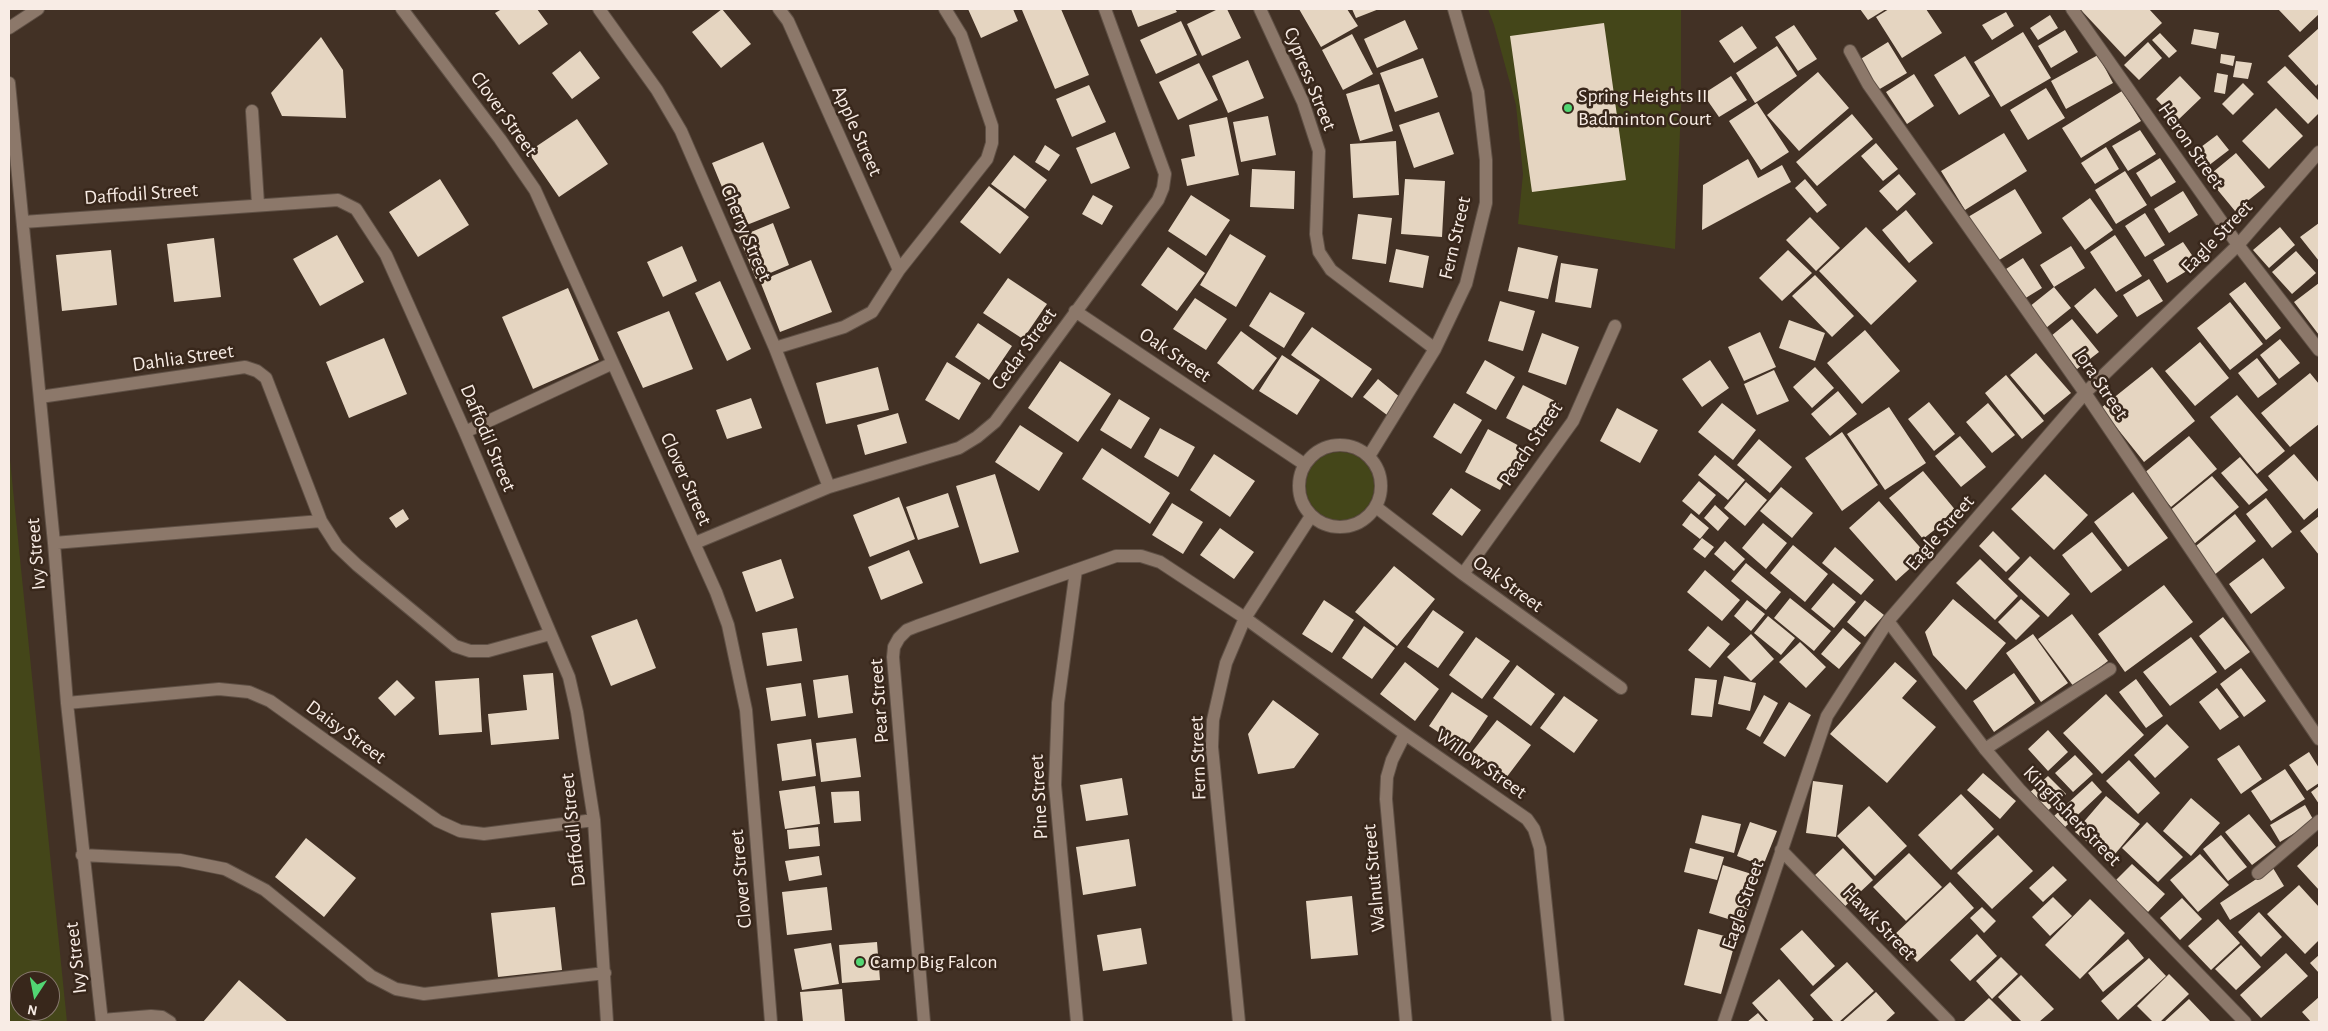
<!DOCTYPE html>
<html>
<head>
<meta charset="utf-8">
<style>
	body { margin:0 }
	#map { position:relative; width:2328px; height:1031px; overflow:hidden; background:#423125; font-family:"Alegreya Sans",sans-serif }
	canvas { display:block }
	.frame { position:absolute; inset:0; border:10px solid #f8ece5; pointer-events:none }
	.north { position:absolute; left:10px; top:971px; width:50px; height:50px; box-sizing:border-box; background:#38271b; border:1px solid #85766c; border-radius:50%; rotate:191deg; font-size:14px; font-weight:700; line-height:20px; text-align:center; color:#f8ece5 }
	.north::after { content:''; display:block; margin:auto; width:18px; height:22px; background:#52d673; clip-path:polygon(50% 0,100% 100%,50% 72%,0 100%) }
</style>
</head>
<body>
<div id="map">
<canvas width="2328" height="1031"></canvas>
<div class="frame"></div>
<div class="north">N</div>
</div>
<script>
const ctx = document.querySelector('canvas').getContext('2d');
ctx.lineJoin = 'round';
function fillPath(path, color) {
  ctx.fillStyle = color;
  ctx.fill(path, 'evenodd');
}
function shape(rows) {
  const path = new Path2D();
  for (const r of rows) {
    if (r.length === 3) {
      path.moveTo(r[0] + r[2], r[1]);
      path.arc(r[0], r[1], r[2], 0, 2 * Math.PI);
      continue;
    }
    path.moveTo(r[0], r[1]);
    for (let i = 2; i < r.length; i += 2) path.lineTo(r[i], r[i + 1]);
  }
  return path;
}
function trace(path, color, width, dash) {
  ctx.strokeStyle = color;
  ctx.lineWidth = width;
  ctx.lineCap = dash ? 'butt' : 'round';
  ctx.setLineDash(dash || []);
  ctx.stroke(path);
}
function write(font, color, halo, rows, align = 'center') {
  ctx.font = font + ' "Alegreya Sans",sans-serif';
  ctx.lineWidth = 5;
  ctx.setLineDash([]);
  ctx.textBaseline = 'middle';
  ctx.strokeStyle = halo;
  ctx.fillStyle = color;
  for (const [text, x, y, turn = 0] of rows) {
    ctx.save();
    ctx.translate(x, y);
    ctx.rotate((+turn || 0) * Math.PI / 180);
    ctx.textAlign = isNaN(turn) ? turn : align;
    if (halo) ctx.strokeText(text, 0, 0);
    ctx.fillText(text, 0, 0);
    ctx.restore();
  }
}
fillPath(shape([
	[1488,9,1681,9,1681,107,1675,249,1518,224,1523,174,1516,105,1494,25],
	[9,450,67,1022,9,1022],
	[20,981,50,981,50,1011,20,1011],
	[1340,486,34]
]), '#444619');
fillPath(shape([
	[502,9,537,9,548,24,519,45,495,13],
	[722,9,751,44,721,68,692,32],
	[968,9,1013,9,1018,21,981,38],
	[1026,9,1061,9,1089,75,1055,89,1022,10],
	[1131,9,1175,9,1177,12,1138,27],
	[1218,9,1227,9,1241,38,1202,56,1187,24],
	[1299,9,1347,9,1358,26,1321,47],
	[1352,9,1379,9,1356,18],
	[1860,9,1886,9,1868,20],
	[1889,9,1926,9,1942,33,1902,58,1876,17],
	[2080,9,2149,9,2162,23,2125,57],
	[2278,9,2319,9,2319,14,2300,32],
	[2006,12,2014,26,1992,40,1982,25],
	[2050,15,2058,28,2038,40,2030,28],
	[1405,20,1418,49,1377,68,1364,39],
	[1181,21,1197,55,1156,74,1140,40],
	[1604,23,1626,180,1532,192,1510,36],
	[1794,25,1817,59,1798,71,1775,37],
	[1742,26,1757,48,1734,63,1719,41],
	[2319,28,2319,83,2316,86,2288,56],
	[2194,29,2219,33,2216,49,2191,44],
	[2065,30,2078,52,2051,68,2038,46],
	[2023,32,2051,78,2001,107,1974,62],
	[2160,33,2177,51,2169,58,2152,40],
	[1352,34,1373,74,1343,90,1322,50],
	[321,37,343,70,346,118,282,116,271,93],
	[1888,42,1907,73,1878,90,1859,60],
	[2148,42,2162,58,2139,80,2124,65],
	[1777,46,1797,76,1755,103,1736,73],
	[580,51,600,78,572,99,552,73],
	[2221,54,2235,56,2233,66,2220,63],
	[2098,55,2113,83,2066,109,2051,81],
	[1965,56,1990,96,1959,115,1934,75],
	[1423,58,1438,97,1395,112,1380,73],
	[1248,60,1264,98,1228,113,1212,76],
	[2236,61,2252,63,2248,79,2233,77],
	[1199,63,1218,100,1178,120,1159,82],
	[2285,66,2319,101,2319,113,2308,124,2267,82],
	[1818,72,1849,108,1799,151,1767,115],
	[2217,73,2228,75,2225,94,2214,92],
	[1914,74,1934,106,1907,124,1886,92],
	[1731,76,1747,100,1719,117,1703,94],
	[2180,76,2201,98,2177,121,2156,99],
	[2243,83,2254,94,2233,115,2222,104],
	[1379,84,1393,131,1360,141,1346,94],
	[1089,85,1106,122,1072,137,1056,99],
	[2046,88,2065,118,2028,140,2010,110],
	[2122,91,2141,121,2081,158,2062,128],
	[1757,103,1789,152,1761,170,1729,121],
	[2276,108,2303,136,2269,169,2242,141],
	[1439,112,1454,154,1414,168,1399,125],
	[1852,114,1873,139,1817,186,1796,162],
	[1268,116,1276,155,1241,162,1233,122],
	[1227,117,1239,175,1187,186,1181,159,1195,156,1189,125],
	[577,119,608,164,559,197,528,152],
	[2140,130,2156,154,2128,171,2112,146],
	[1115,132,1130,168,1091,184,1076,148],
	[2004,133,2027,171,1965,210,1941,171],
	[2217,135,2229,150,2208,166,2197,150],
	[1396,141,1399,195,1353,198,1350,144],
	[763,142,790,208,739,228,712,163],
	[1876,143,1898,169,1883,181,1861,156],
	[1045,145,1060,155,1049,171,1035,162],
	[2106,147,2119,169,2095,184,2081,163],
	[2236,153,2265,187,2235,211,2207,177],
	[1014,155,1047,180,1025,209,991,184],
	[2160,158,2176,182,2151,197,2136,173],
	[1748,159,1758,178,1782,165,1791,182,1702,230,1703,185],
	[1252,169,1295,171,1294,209,1250,207],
	[2125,171,2147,205,2116,224,2095,190],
	[1899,174,1916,194,1897,211,1879,191],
	[440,179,469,225,418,257,389,212],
	[1405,179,1445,181,1442,237,1401,234],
	[1805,179,1827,205,1817,213,1795,188],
	[989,186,1029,217,1000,254,960,222],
	[2015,189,2042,233,1996,262,1968,217],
	[2183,191,2198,215,2169,233,2154,209],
	[1093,195,1113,206,1102,225,1082,214],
	[1191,195,1230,220,1206,256,1168,231],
	[2090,198,2113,230,2085,250,2062,218],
	[1906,210,1933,243,1909,263,1882,230],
	[2145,213,2165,245,2145,257,2125,226],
	[1358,214,1392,218,1386,264,1352,259],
	[1810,217,1840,248,1816,271,1786,240],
	[773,223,789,265,756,279,739,237],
	[2319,223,2319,261,2300,237],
	[1866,227,1917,281,1871,325,1819,271],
	[2280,227,2295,245,2269,268,2253,250],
	[1230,234,1266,256,1236,307,1200,285],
	[337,235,364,282,320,306,293,259],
	[2115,235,2142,276,2116,292,2090,252],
	[214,238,221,297,174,302,167,244],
	[2183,242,2198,264,2167,283,2153,260],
	[682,246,697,281,663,297,647,262],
	[2071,246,2085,268,2054,287,2040,265],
	[1168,247,1205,273,1177,311,1141,285],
	[1518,247,1558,256,1548,299,1508,291],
	[1396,249,1429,256,1423,288,1389,282],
	[111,250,117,305,62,311,56,255],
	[1788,250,1812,273,1782,301,1759,278],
	[2296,251,2316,273,2292,294,2272,272],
	[2023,258,2042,288,2024,299,2006,269],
	[811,260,832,312,780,332,760,281],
	[1561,263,1598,269,1591,308,1555,302],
	[1815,275,1854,316,1832,337,1792,296],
	[1008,278,1047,304,1023,339,983,313],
	[2149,279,2163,301,2137,317,2123,295],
	[720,281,751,349,727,361,695,293],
	[2245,282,2281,328,2266,340,2229,294],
	[2319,283,2319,335,2294,302],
	[2054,287,2071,308,2046,328,2029,307],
	[568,288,599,360,533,389,502,317],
	[2095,288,2118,316,2097,334,2074,306],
	[1270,292,1305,313,1284,348,1249,326],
	[1195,298,1227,319,1206,350,1173,329],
	[1500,301,1535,311,1523,351,1488,341],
	[2230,302,2263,344,2230,370,2197,328],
	[669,311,693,369,643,388,617,332],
	[2072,319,2099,352,2077,369,2051,336],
	[1789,320,1825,333,1815,361,1779,348],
	[978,323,1012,346,989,380,955,357],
	[1312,327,1372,369,1352,398,1291,355],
	[1865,330,1900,371,1862,404,1827,363],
	[1241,331,1277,358,1253,390,1217,363],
	[1760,332,1776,367,1744,381,1728,347],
	[1542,333,1579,347,1566,385,1528,372],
	[384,338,407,394,349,418,326,362],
	[2280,339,2300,363,2279,379,2260,355],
	[2200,342,2229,378,2195,406,2165,371],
	[2036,353,2071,393,2044,415,2010,375],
	[1282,355,1320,380,1297,415,1259,391],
	[2257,358,2277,384,2258,398,2238,373],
	[1485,360,1515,377,1496,410,1466,393],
	[1710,360,1729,388,1702,407,1682,379],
	[1060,361,1111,394,1078,442,1028,408],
	[947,362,981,383,959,420,925,400],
	[878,367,889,410,826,424,816,383],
	[1815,367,1834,388,1812,408,1793,387],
	[2152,367,2195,421,2144,462,2101,408],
	[1774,370,1789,401,1757,415,1744,384],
	[2310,373,2319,384,2319,424,2290,447,2261,413],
	[2006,375,2044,421,2022,439,1985,393],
	[1378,379,1401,398,1387,415,1363,397],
	[1523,385,1559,403,1542,436,1506,418],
	[1838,391,1857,414,1830,436,1811,414],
	[2237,395,2285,451,2257,474,2210,417],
	[751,398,762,428,727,439,716,410],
	[1119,399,1150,418,1131,449,1100,430],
	[1929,402,1955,434,1934,451,1908,419],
	[1454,403,1482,420,1461,454,1433,437],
	[1722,403,1756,430,1733,460,1698,432],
	[1988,403,2015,435,1992,453,1966,422],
	[1889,407,1926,463,1885,490,1847,434],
	[1617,408,1658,430,1640,463,1600,441],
	[898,413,907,443,865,455,857,425],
	[1020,425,1063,453,1039,491,995,462],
	[1160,428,1195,447,1178,477,1144,457],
	[1488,429,1523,448,1500,490,1465,472],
	[1842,432,1878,485,1842,511,1805,458],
	[1960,436,1986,467,1961,487,1935,456],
	[2189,436,2217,469,2171,507,2143,474],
	[1759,439,1792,467,1770,493,1737,465],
	[1102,448,1170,493,1150,524,1082,479],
	[1214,454,1255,481,1230,517,1190,490],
	[2294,454,2319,483,2319,507,2304,520,2268,476],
	[1715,455,1745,480,1728,500,1698,475],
	[2240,457,2268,490,2249,505,2221,473],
	[1923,471,1957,512,1923,539,1889,498],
	[995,474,1019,552,980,564,956,486],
	[2045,474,2088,515,2054,550,2011,509],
	[2212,476,2239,507,2194,544,2168,512],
	[1699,481,1716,495,1699,515,1682,501],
	[1746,482,1767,500,1745,526,1724,508],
	[1781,487,1813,513,1792,538,1760,511],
	[1451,488,1481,510,1462,536,1432,514],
	[2133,492,2168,538,2128,567,2094,522],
	[948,493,959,527,918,540,906,507],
	[899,497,915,539,870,557,853,515],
	[2266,498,2292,532,2272,548,2246,514],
	[1879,501,1926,554,1896,581,1849,528],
	[1172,503,1203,522,1183,554,1152,535],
	[1715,505,1729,518,1718,531,1704,518],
	[403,509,409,519,396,528,389,518],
	[1691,513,1709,528,1700,539,1682,525],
	[2235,514,2256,541,2213,576,2191,550],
	[2319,516,2319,555,2300,531],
	[1763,523,1787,543,1766,569,1742,548],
	[1220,528,1254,552,1234,579,1200,555],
	[1993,531,2020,558,2006,572,1979,546],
	[2092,532,2122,570,2091,593,2062,555],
	[1702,538,1714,547,1705,558,1693,549],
	[1725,541,1745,559,1734,571,1714,554],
	[1793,545,1828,574,1805,602,1770,573],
	[1835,547,1874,580,1861,595,1822,563],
	[909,550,923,583,881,600,868,567],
	[2030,556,2070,594,2048,617,2008,579],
	[2263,558,2285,588,2251,614,2229,584],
	[781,559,794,598,756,612,742,572],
	[1980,559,2018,596,1995,620,1956,583],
	[1746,563,1781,592,1766,610,1731,581],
	[1394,566,1435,599,1397,646,1355,612],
	[1705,570,1740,600,1722,621,1687,592],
	[1833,583,1856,602,1834,628,1811,609],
	[2164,585,2193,622,2125,672,2098,634],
	[1790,598,1831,631,1814,651,1774,618],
	[1953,599,2006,643,1966,690,1933,655,1925,632],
	[2021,599,2040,616,2016,640,1998,622],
	[1324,600,1354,620,1332,653,1302,634],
	[1747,600,1765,614,1751,631,1734,616],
	[1865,600,1884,615,1865,637,1847,622],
	[1433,610,1464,632,1438,668,1407,647],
	[2072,614,2108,661,2074,687,2038,639],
	[1768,616,1795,638,1781,655,1754,633],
	[2223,617,2250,652,2225,670,2199,636],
	[637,619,656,668,611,686,591,636],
	[1364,626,1395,648,1372,679,1342,658],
	[1708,626,1730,644,1710,668,1688,650],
	[797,628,802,661,767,666,762,633],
	[1843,628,1861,643,1839,669,1821,654],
	[1751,634,1774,659,1751,681,1727,657],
	[2033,634,2068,683,2041,702,2006,653],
	[1476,637,1510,661,1482,699,1449,675],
	[2191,637,2217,672,2170,706,2143,672],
	[1800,642,1826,667,1806,688,1779,662],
	[1405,662,1439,689,1415,721,1380,694],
	[1895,662,1917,681,1902,698,1936,727,1887,783,1830,734],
	[1517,665,1555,694,1531,726,1493,698],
	[2241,668,2266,701,2244,717,2220,684],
	[553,673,559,739,491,745,488,714,527,710,523,675],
	[2014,673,2035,703,1994,732,1973,701],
	[848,675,853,713,818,718,813,680],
	[1724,676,1756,683,1750,711,1718,704],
	[479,678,482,732,439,735,435,681],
	[1695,678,1717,680,1712,717,1691,715],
	[2136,679,2163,716,2146,728,2119,692],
	[397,680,415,698,395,716,378,698],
	[801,683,806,716,771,721,766,688],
	[2217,688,2239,717,2220,730,2199,702],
	[1452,692,1488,716,1465,750,1429,726],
	[2106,694,2144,735,2102,774,2063,733],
	[1764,695,1778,703,1760,737,1746,729],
	[1564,696,1598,720,1574,753,1540,728],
	[1273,700,1319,734,1294,768,1258,774,1248,734],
	[1789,702,1811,715,1785,757,1763,743],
	[1497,720,1531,745,1506,778,1472,752],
	[2167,724,2189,747,2155,778,2134,755],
	[2048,730,2068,752,2048,771,2028,749],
	[856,738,861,777,821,782,816,743],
	[811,739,816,776,782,781,777,744],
	[2239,745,2262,779,2241,794,2217,759],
	[2309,752,2319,768,2319,783,2307,791,2289,765],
	[2075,755,2093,774,2073,792,2055,773],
	[2129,760,2160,793,2138,814,2106,781],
	[2285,769,2305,799,2271,821,2251,791],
	[1983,773,2016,801,2000,819,1967,790],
	[2048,776,2066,794,2044,814,2027,795],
	[1122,778,1128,815,1086,821,1080,785],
	[1813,781,1843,785,1836,837,1806,833],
	[2092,781,2102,792,2064,828,2054,816],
	[815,786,820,824,785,829,779,791],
	[2319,786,2319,804,2311,792],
	[859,791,861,821,834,823,831,792],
	[1961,794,1994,829,1951,870,1918,835],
	[2106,796,2140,824,2110,860,2075,832],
	[2191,798,2220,823,2191,856,2163,831],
	[2305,805,2314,821,2280,842,2270,825],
	[1869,806,1907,846,1875,876,1837,836],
	[2249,814,2276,847,2252,865,2225,832],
	[1702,815,1741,824,1734,853,1695,843],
	[1750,822,1777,831,1763,866,1737,856],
	[2147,822,2183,857,2158,882,2122,848],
	[818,827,820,846,789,849,787,830],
	[1998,835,2033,871,1992,909,1957,873],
	[2221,835,2247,867,2228,881,2203,849],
	[306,838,356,878,324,917,275,877],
	[1129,839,1136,886,1083,895,1076,847],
	[2319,845,2319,890,2297,866],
	[1690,848,1724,857,1717,880,1684,872],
	[1843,848,1873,880,1841,910,1812,878],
	[1909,853,1942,887,1906,921,1873,887],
	[2200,854,2229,885,2198,912,2170,880],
	[819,856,822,875,789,881,785,861],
	[2132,864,2165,894,2148,912,2115,881],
	[1723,865,1758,876,1744,924,1709,913],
	[2053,866,2067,880,2043,902,2029,888],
	[2273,868,2284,886,2230,920,2220,903],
	[1950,882,1974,908,1917,962,1893,936],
	[2299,885,2319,907,2319,940,2305,954,2267,914],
	[827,887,832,930,787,935,782,892],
	[1352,896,1358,955,1311,959,1306,901],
	[2053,897,2072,916,2050,936,2032,917],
	[2182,898,2202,919,2180,940,2160,918],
	[2090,899,2125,933,2080,979,2045,945],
	[555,907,562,970,498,977,491,913],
	[1982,907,1996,921,1984,933,1970,918],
	[2259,912,2282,937,2261,957,2238,932],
	[2218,919,2240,943,2211,970,2188,946],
	[1141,928,1147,964,1103,971,1097,935],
	[1698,929,1736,939,1721,994,1684,985],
	[1802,930,1835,966,1813,986,1780,949],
	[1977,934,1997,956,1970,981,1950,960],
	[2128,939,2144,958,2103,992,2088,973],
	[877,942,880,980,842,983,839,945],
	[831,943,839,984,802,990,794,949],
	[2241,945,2261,967,2236,990,2215,969],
	[2286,953,2308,976,2261,1018,2240,995],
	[2319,955,2319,973,2310,963],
	[2001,957,2018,974,1992,999,1976,981],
	[2149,958,2166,976,2118,1020,2101,1001],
	[1847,962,1874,991,1839,1022,1834,1022,1810,995],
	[2169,974,2189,994,2160,1022,2153,1022,2137,1006],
	[2021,975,2054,1009,2039,1022,2022,1022,1998,997],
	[1779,979,1814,1019,1811,1022,1769,1022,1752,1003],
	[239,980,288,1022,203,1022],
	[842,989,845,1022,803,1022,800,992],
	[1876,992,1895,1013,1885,1022,1842,1022],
	[2319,997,2319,1022,2311,1022,2302,1012],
	[1989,998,2013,1022,1963,1022],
	[2189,999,2211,1022,2164,1022],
	[1758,1013,1766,1022,1747,1022]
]), '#e5d5c1');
const service = shape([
	[1985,749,2110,669],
	[2258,873,2319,821]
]);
const minor = shape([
	[402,9,500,139,535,190,716,592,728,625,746,710,771,1022],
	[599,9,657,90,681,131,775,348,829,487],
	[779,9,788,21,899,270],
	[1260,9,1303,102,1319,151,1316,234,1319,252,1331,270,1435,349],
	[2072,9,2238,245,2319,350],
	[9,28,38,9],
	[1850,51,1868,84,2085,393,2319,739],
	[9,83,54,543,67,703,102,1022],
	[252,111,258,204],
	[23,222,338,200,356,209,386,255,465,432,569,677,577,712,594,820,607,1022],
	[1075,311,1304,464],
	[775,348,844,327,872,312,899,270,987,159,992,143,992,126,961,35,945,9],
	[40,397,245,367,257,371,266,378,321,521,337,546,357,565,455,646,470,651,488,651,550,634],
	[465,432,613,363],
	[1340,486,41],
	[1369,456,1435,349,1466,284,1486,203,1486,160,1478,92,1454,9],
	[1376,507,1463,574,1621,688],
	[54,543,321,521],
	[695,543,829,487,959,448,977,437,995,422,1158,200,1163,188,1165,174,1105,9],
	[1076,570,1058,703,1055,785,1077,1022],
	[1463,574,1573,421,1615,326],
	[1888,621,1985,749,2019,789,2245,1022],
	[67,703,219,689,249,692,270,701,438,821,460,831,484,834,594,820],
	[1405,734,1392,760,1387,777,1386,799,1406,1022],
	[1781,850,1949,1022],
	[82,855,180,860,225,869,265,890,371,976,396,989,424,994,605,973],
	[102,1020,151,1016,162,1017,170,1022],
	[924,1022,893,657,894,647,899,638,907,630,917,626,1116,556,1141,556,1160,562,1245,618,1405,734,1527,819,1534,829,1540,848,1558,1022],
	[1239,1022,1212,747,1213,720,1226,663,1245,618,1311,516],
	[1724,1022,1827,716,1888,621,2085,393,2238,245,2319,152]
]);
trace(service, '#5f5045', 14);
trace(minor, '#5f5045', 14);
trace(service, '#8c786a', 12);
trace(minor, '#8c786a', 12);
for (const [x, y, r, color] of [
	[1568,108,5,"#52d673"],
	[860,962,5,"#52d673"]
]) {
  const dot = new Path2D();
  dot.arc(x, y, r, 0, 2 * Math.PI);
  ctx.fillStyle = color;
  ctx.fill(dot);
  trace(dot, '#38271b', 2);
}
write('20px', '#f8ece5', '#38271b', [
	["Cypress Street",1310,79,68],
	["Clover Street",504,114,54],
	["Apple Street",857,131,66],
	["Heron Street",2191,146,55],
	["Daffodil Street",141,194,-4],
	["Cherry Street",746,233,67],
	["Eagle Street",2217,237,-46],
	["Fern Street",1455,238,-77],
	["Cedar Street",1024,349,-54],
	["Oak Street",1175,355,34],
	["Dahlia Street",183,358,-8],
	["Iora Street",2101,384,56],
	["Daffodil Street",488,438,67],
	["Peach Street",1531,444,-56],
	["Clover Street",686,479,66],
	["Eagle Street",1940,533,-49],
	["Ivy Street",36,554,-95],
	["Oak Street",1508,584,36],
	["Pear Street",879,701,-94],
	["Daisy Street",346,732,36],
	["Fern Street",1198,758,-92],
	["Willow Street",1481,764,35],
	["Pine Street",1039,797,-93],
	["Kingfisher Street",2072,816,46],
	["Daffodil Street",573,830,-96],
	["Walnut Street",1374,878,-95],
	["Clover Street",741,879,-95],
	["Eagle Street",1743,905,-71],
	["Hawk Street",1879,923,46],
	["Ivy Street",76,958,-97]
]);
write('20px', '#f8ece5', '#38271b', [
	["Spring Heights II",1578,96],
	["Badminton Court",1578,119],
	["Camp Big Falcon",870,962]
], 'left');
</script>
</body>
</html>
